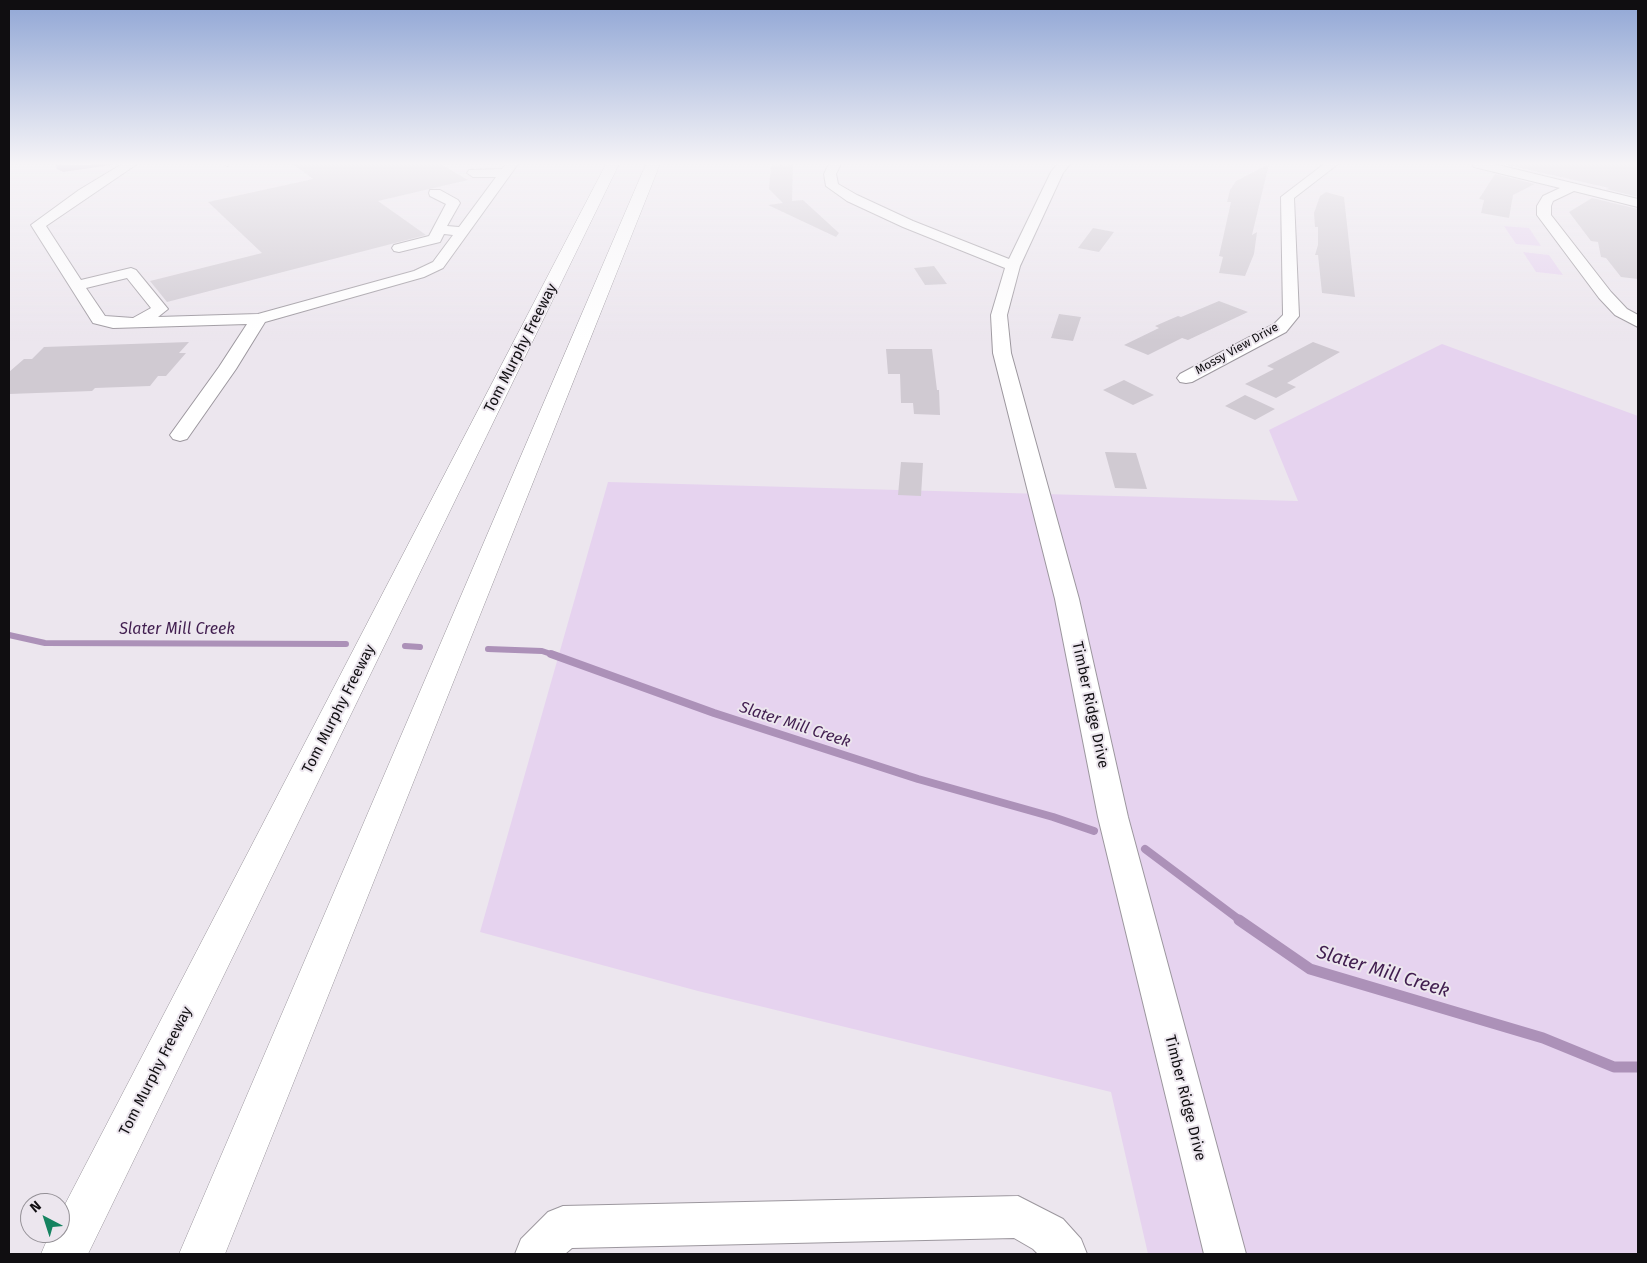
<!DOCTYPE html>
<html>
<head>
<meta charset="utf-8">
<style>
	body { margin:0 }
	#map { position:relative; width:1647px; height:1263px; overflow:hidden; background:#ece6ee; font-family:"Fira Sans",sans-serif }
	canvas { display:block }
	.frame { position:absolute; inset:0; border:10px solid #100e11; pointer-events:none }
	.north { position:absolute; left:20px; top:1193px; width:50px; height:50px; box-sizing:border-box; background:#ece6ee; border:1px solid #949096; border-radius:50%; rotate:320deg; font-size:14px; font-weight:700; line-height:20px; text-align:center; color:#100e11 }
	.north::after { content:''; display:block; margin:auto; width:18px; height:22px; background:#158360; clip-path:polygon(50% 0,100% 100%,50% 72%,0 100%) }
</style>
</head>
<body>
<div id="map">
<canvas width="1647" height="1263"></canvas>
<div class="frame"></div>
<div class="north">N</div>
</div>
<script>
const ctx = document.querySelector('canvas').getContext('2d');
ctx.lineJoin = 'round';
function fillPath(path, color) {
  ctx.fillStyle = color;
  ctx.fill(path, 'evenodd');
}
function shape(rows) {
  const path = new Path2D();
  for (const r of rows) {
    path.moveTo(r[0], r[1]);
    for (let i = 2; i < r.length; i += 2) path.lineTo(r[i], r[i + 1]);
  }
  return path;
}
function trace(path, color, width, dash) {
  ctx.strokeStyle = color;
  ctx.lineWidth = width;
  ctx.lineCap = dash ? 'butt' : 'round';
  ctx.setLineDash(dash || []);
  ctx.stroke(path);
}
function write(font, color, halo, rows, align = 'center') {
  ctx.font = font + ' "Fira Sans",sans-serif';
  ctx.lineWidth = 4;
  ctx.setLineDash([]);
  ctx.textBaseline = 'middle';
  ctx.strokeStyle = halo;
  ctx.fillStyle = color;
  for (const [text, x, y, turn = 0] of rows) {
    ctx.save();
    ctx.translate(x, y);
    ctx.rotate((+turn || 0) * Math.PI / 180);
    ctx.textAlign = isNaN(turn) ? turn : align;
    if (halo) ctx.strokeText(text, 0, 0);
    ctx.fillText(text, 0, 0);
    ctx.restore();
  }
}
fillPath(shape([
	[1504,226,1529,228,1541,246,1516,244],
	[1523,252,1549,255,1563,275,1536,272],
	[1442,344,1638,416,1638,1254,1148,1254,1111,1092,698,991,480,932,608,482,1298,501,1269,430]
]), '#e6d3ef');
fillPath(shape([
	[117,164,63,172,57,169,56,165]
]), '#ac91b8');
trace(shape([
	[9,635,45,643,346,644],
	[405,646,420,647],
	[488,649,542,651,554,655]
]), '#ac91b8', 6);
trace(shape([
	[551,654,714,713,918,779,1053,817,1094,831],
	[1145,849,1241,921]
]), '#ac91b8', 8);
trace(shape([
	[1239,920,1310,969,1543,1038,1614,1067,1638,1067]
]), '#ac91b8', 11);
fillPath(shape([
	[293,164,441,164,468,180,378,201,426,235,167,302,150,281,262,253,208,202,313,179],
	[1269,164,1252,235,1257,232,1254,254,1245,276,1219,273,1223,257,1219,256,1231,202,1227,202,1230,190,1236,181],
	[1503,164,1638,164,1638,197,1606,189,1609,188],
	[793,165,792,201,803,200,839,233,836,237,768,205,783,203,769,189,771,166],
	[1495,174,1535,184,1513,195,1509,218,1481,213,1484,200,1479,199],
	[1326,192,1344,197,1355,297,1322,293,1318,255,1315,255,1318,245,1318,227,1315,227,1314,213,1320,196],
	[1592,198,1638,209,1638,279,1621,277,1606,258,1601,257,1598,242,1591,241,1569,212],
	[1093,228,1114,232,1099,252,1078,248],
	[934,266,947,284,925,285,914,268],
	[1219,301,1248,312,1188,340,1182,338,1148,355,1124,345,1159,328,1155,326,1178,316,1181,317],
	[1059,314,1081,317,1073,341,1051,338],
	[189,342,179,353,186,353,166,376,158,376,150,386,95,388,92,391,9,394,9,372,24,359,32,359,44,347],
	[1313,342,1340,352,1287,383,1296,387,1276,398,1245,384,1274,369,1267,366],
	[886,349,932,349,937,390,939,390,940,415,914,414,913,403,901,403,900,374,888,374],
	[1124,380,1154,395,1133,405,1103,390],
	[1245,395,1275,409,1255,420,1225,406],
	[1105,452,1136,453,1147,489,1115,488],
	[901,462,923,463,921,496,898,495]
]), '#d0cad2');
const minor = shape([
	[122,164,137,164,46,226,81,280,131,268,136,270,168,309,158,317,258,314,414,271,433,262,453,235,444,234,440,242,399,252,394,251,392,248,394,245,429,236,446,204,430,196,429,193,430,190,440,190,458,200,460,203,447,226,459,227,496,177,473,177,467,173,469,170,502,169,506,164,518,164,443,268,424,277,265,322,236,369,187,439,180,441,173,439,170,435,219,367,247,324,113,328,93,323,31,225,79,190,122,164],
	[127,278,151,308,133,318,105,316,86,288,127,278],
	[829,164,841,164,836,174,838,184,857,195,913,221,1009,259,1051,172,1057,164,1070,164,1063,173,1020,266,1007,315,1011,353,1079,599,1128,817,1246,1254,1204,1254,1098,817,1055,599,993,353,991,315,1005,268,903,227,847,201,826,186,824,174,829,164],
	[1324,164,1338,164,1294,198,1299,316,1286,332,1192,382,1186,383,1180,382,1177,378,1180,374,1274,324,1283,315,1281,197,1324,164],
	[1472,164,1494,164,1638,199,1638,207,1574,191,1553,201,1551,206,1551,215,1611,292,1627,309,1638,315,1638,327,1615,315,1599,298,1537,215,1537,206,1543,196,1560,188,1474,167,1472,164],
	[1018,1196,1063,1219,1081,1239,1087,1254,1038,1254,1033,1249,1014,1238,572,1248,565,1254,515,1254,521,1239,548,1212,563,1206,1018,1196]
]);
const highway = shape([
	[606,164,619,164,88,1254,41,1254,50,1233,60,1233,60,1214,606,164],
	[646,164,660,164,225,1254,179,1254,646,164]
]);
trace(minor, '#9c979e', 2);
trace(highway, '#9c979e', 1);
trace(shape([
	[225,164,228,167]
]), '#868287', 2, [1, 2]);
fillPath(minor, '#fff');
fillPath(highway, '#fff');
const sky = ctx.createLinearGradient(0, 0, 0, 341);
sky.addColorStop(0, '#90a6d5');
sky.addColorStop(0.48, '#f6f4f7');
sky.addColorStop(1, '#f6f4f700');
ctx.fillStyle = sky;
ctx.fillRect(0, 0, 1647, 341);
write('12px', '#100e11', '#ece6ee', [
	["Mossy View Drive",1237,349,-29]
]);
write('15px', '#100e11', '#ece6ee', [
	["Tom Murphy Freeway",521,348,-63],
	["Timber Ridge Drive",1090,705,78],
	["Tom Murphy Freeway",339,709,-63],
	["Tom Murphy Freeway",156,1071,-63],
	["Timber Ridge Drive",1185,1098,76]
]);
write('italic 16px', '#411e4f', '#ece6ee', [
	["Slater Mill Creek",177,630],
	["Slater Mill Creek",795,725,18]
]);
write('italic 19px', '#411e4f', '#ece6ee', [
	["Slater Mill Creek",1383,972,17]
]);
</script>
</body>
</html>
